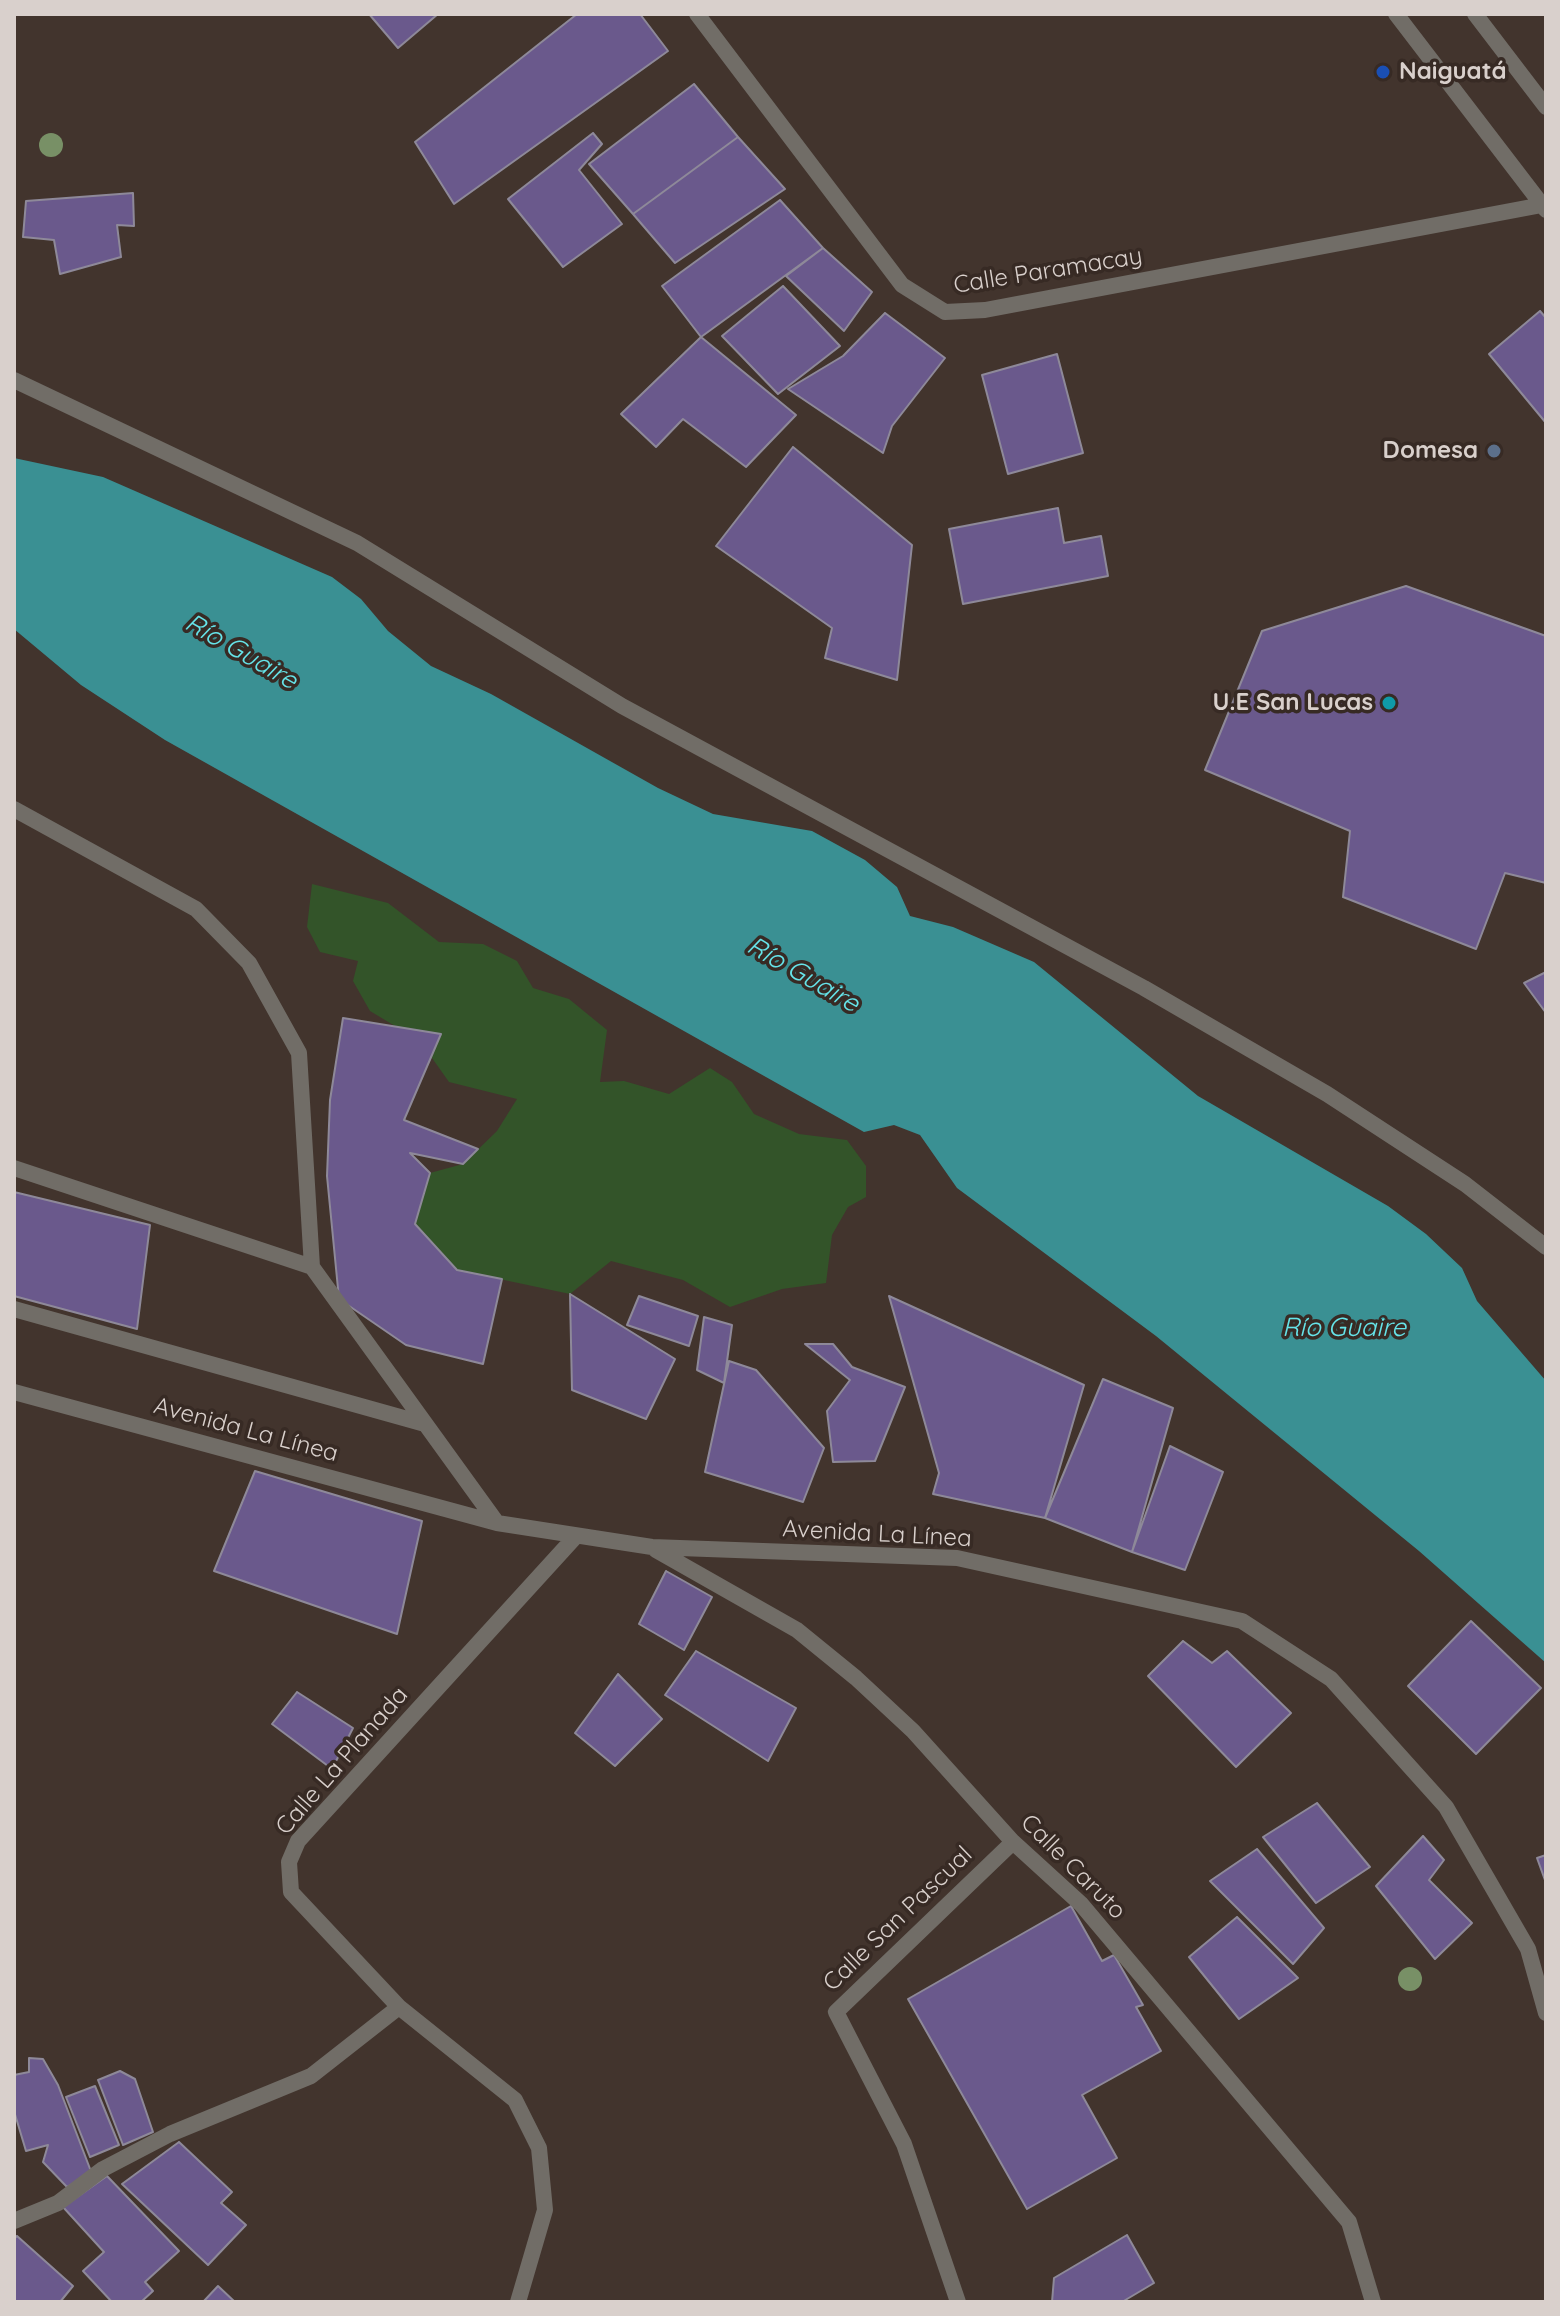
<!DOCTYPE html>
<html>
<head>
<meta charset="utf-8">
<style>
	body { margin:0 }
	#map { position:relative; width:1560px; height:2316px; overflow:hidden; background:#42342d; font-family:Quicksand,sans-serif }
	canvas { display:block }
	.frame { position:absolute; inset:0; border:16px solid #d9d0cc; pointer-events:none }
</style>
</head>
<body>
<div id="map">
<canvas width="1560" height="2316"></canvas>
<div class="frame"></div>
</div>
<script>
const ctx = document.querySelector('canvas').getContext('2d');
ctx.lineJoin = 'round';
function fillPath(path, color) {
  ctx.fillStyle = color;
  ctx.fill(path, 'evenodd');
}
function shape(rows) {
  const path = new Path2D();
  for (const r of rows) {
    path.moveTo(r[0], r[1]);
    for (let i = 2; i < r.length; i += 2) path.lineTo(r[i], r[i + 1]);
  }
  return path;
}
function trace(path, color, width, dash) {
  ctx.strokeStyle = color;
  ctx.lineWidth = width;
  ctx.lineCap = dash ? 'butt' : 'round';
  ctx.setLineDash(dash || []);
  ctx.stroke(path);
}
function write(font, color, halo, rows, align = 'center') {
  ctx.font = font + ' Quicksand,sans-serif';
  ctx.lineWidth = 7;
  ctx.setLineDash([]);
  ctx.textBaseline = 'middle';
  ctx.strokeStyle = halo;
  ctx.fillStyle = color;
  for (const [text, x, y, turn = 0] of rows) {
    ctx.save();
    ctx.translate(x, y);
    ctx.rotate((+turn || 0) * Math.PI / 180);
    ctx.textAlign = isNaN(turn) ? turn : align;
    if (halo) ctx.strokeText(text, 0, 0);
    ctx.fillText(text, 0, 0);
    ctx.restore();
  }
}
fillPath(shape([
	[312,884,388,903,439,942,483,944,517,961,533,988,569,999,607,1030,600,1082,624,1081,669,1094,710,1068,732,1082,754,1114,799,1134,847,1140,866,1166,866,1197,848,1207,832,1235,826,1283,782,1289,730,1307,683,1280,611,1261,570,1294,457,1270,415,1224,430,1173,463,1164,497,1131,517,1099,449,1082,420,1041,370,1011,353,981,358,961,320,952,307,927]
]), '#335429');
fillPath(shape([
	[14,458,103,477,332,577,361,599,388,631,431,666,491,694,658,788,713,814,812,831,865,860,897,887,910,916,953,927,1034,962,1198,1096,1388,1206,1426,1234,1462,1268,1477,1301,1546,1381,1546,1663,1419,1551,1156,1336,957,1188,920,1135,894,1125,864,1132,165,740,81,685,14,629]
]), '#3a9093');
const building = shape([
	[369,14,438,14,398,48,369,14],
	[577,14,640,14,668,51,454,204,415,142,577,14],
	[694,84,738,137,633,214,589,164,694,84],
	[593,133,602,144,579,170,622,224,563,267,508,199,593,133],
	[738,137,785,189,675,263,633,214,738,137],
	[133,193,134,226,117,225,121,257,60,274,54,240,23,237,26,201,133,193],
	[780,200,823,248,701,337,662,286,780,200],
	[823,248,872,292,844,331,786,276,823,248],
	[783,286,840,346,778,394,722,336,783,286],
	[1540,311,1546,318,1546,423,1489,354,1540,311],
	[885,313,945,358,892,426,883,453,788,389,843,356,885,313],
	[701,337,796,415,746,467,683,419,656,447,621,414,701,337],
	[1057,354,1083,453,1008,474,982,375,1057,354],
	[793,447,912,545,897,680,825,658,832,628,716,546,793,447],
	[1058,508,1064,543,1101,536,1108,576,963,604,949,529,1058,508],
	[1406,586,1546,636,1546,883,1505,873,1476,949,1343,897,1350,831,1205,770,1262,631,1406,586],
	[1546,972,1546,1013,1524,983,1546,972],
	[343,1018,441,1034,404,1120,478,1149,463,1164,410,1153,430,1173,415,1224,457,1270,502,1279,483,1364,406,1345,339,1299,327,1176,330,1100,343,1018],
	[14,1192,150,1225,137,1329,14,1296,14,1192],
	[570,1294,675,1359,646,1419,572,1390,570,1294],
	[639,1296,698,1316,689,1346,627,1325,639,1296],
	[889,1296,1084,1385,1045,1518,933,1494,939,1473,889,1296],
	[704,1317,732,1325,724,1383,697,1370,704,1317],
	[805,1344,833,1344,852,1367,905,1387,875,1461,833,1462,827,1411,850,1380,805,1344],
	[729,1361,756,1370,824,1448,803,1502,705,1472,729,1361],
	[1103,1379,1173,1408,1132,1552,1045,1518,1103,1379],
	[1170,1446,1223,1472,1185,1570,1132,1552,1170,1446],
	[255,1471,422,1521,397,1634,214,1571,255,1471],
	[666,1571,712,1597,684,1650,639,1624,666,1571],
	[1471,1621,1541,1688,1476,1754,1408,1686,1471,1621],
	[1183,1641,1212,1663,1227,1651,1291,1713,1236,1767,1148,1676,1183,1641],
	[696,1651,796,1708,768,1761,665,1695,696,1651],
	[618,1674,662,1719,615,1766,575,1733,618,1674],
	[297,1692,353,1728,332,1769,272,1724,297,1692],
	[1317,1803,1370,1867,1316,1903,1263,1837,1317,1803],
	[1423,1836,1444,1860,1429,1880,1472,1923,1435,1959,1376,1886,1423,1836],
	[1257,1849,1324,1928,1293,1964,1210,1881,1257,1849],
	[1546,1855,1546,1883,1537,1858,1546,1855],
	[1071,1906,1102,1961,1114,1955,1143,2005,1136,2007,1161,2051,1082,2095,1117,2158,1027,2209,908,1999,1071,1906],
	[1237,1917,1298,1978,1239,2019,1189,1957,1237,1917],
	[29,2058,43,2059,58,2085,92,2174,67,2187,43,2162,48,2145,26,2151,14,2111,14,2075,29,2072,29,2058],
	[120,2071,135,2079,153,2132,123,2145,98,2080,120,2071],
	[95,2086,119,2145,90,2157,66,2097,95,2086],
	[179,2142,232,2192,221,2203,246,2225,208,2265,122,2184,179,2142],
	[107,2176,179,2251,145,2282,153,2291,141,2302,112,2302,83,2271,104,2252,63,2207,107,2176],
	[1127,2235,1154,2283,1122,2302,1052,2302,1054,2278,1127,2235],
	[17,2236,73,2286,60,2302,14,2302,14,2239,17,2236],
	[218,2286,235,2302,203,2302,218,2286]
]);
fillPath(building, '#6a598c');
trace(building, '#8e8999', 2);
trace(shape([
	[697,14,902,285,945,312,985,310,1542,205],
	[1396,14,1546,210],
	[1475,14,1546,107],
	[14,380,357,543,622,706,1144,988,1327,1094,1465,1184,1546,1247],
	[14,809,196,909,249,963,299,1053,312,1267,497,1523],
	[14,1168,312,1267],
	[14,1309,425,1424],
	[14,1392,497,1523,652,1547,957,1558,1242,1621,1331,1679,1446,1807,1528,1949,1546,2013],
	[656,1550,797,1630,856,1678,913,1731,1013,1842,1081,1904,1349,2222,1373,2302],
	[14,2221,58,2203,103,2169,170,2134,311,2076,399,2007],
	[518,2302,545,2210,539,2148,515,2100,399,2007,291,1892,289,1862,298,1841,576,1536],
	[958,2302,904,2144,836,2012,1013,1842]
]), '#716d67', 16);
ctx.fillStyle = '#789066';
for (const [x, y] of [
	[51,145],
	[1410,1979]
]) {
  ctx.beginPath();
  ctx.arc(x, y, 12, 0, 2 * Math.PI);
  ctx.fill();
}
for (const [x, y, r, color] of [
	[1383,72,8,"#1a4fb4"],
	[1494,451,8,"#5c6f8a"],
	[1389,703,8,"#0f9aa8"]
]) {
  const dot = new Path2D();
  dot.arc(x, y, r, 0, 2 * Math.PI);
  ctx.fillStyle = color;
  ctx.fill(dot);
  trace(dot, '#372a24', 3);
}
write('bold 24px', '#d9d0cc', '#372a24', [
	["Naiguatá",1399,72,"left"],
	["Domesa",1478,451],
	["U.E San Lucas",1373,703]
], 'right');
write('24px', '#d9d0cc', '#372a24', [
	["Calle Paramacay",1048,271,-9],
	["Avenida La Línea",246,1430,15],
	["Avenida La Línea",877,1534,3],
	["Calle La Planada",342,1761,-49],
	["Calle Caruto",1073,1867,45],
	["Calle San Pascual",898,1919,-44]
]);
write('italic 26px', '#66e4e9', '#372a24', [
	["Río Guaire",241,652,30],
	["Río Guaire",803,975,30],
	["Río Guaire",1344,1328]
]);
</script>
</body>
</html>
